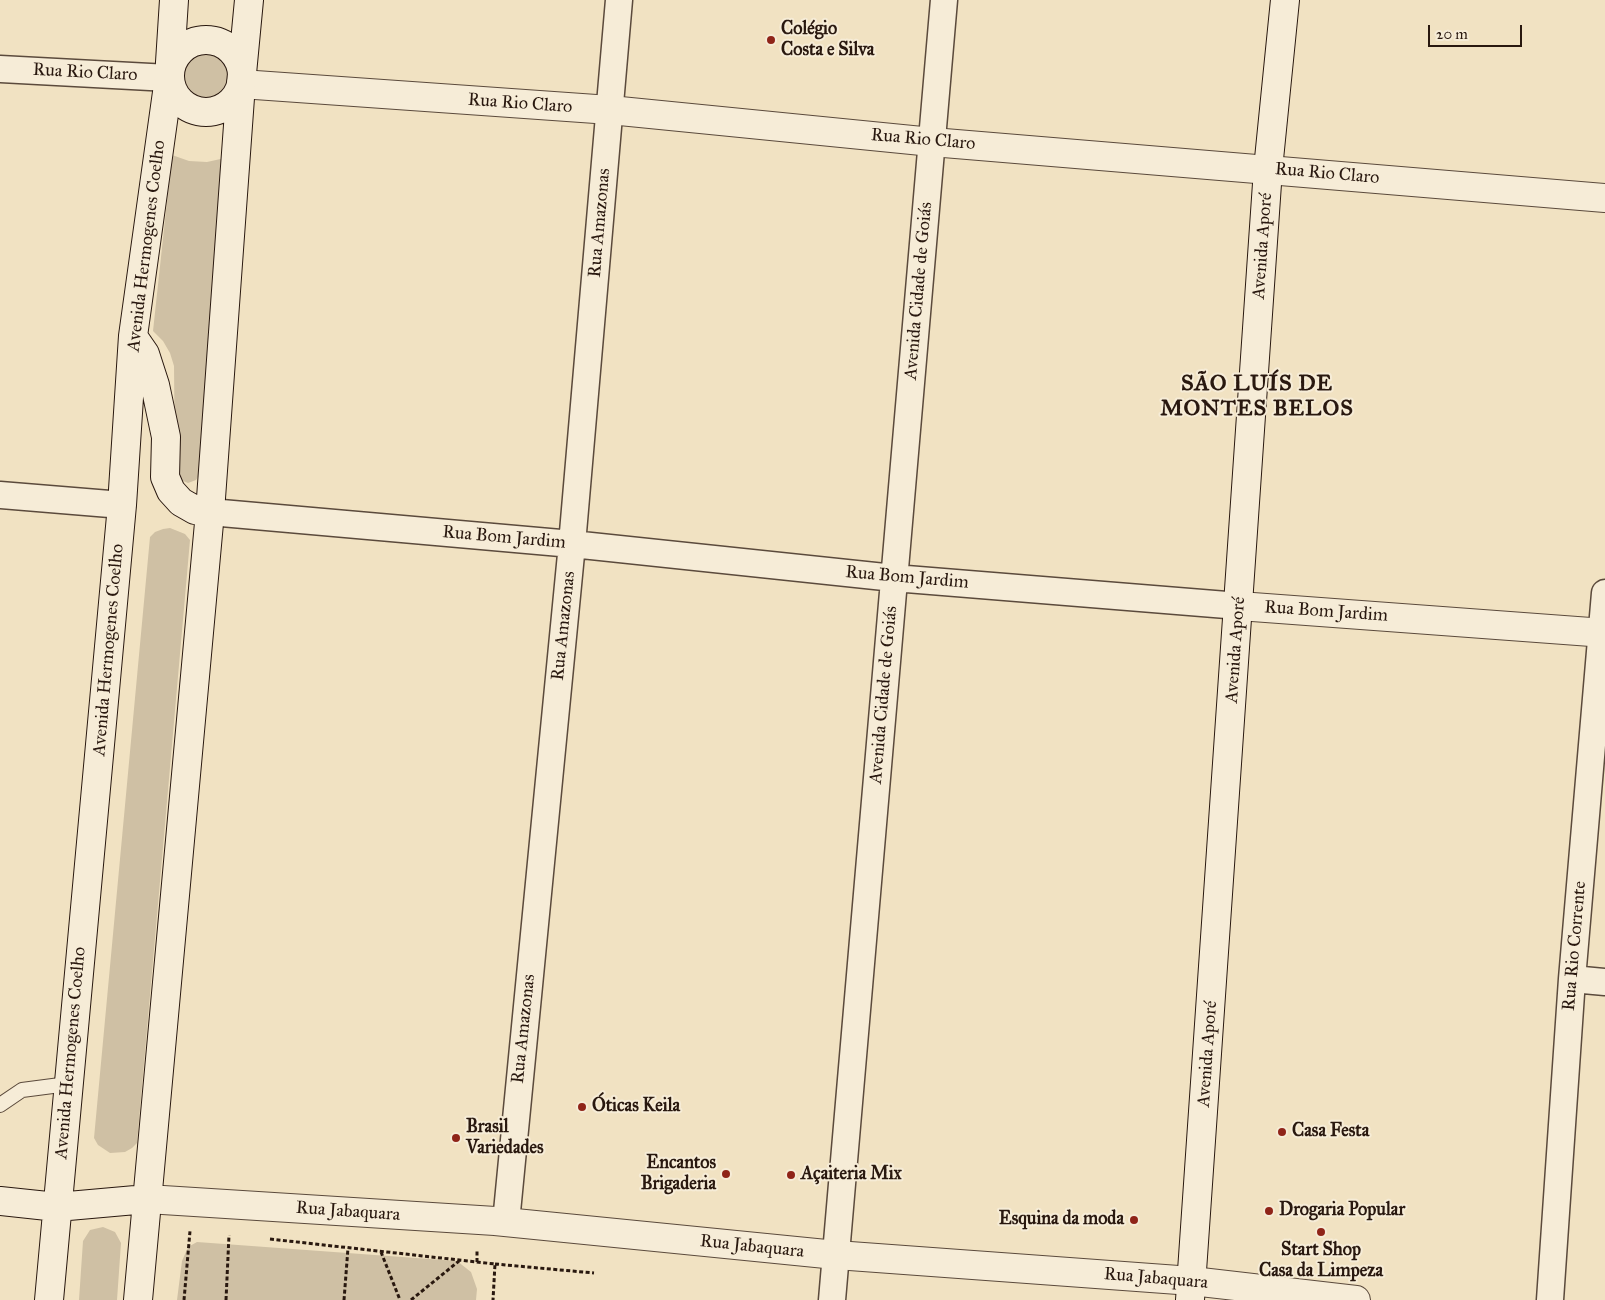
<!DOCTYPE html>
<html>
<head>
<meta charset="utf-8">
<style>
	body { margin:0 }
	#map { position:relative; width:1605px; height:1300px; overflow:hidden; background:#f1e2c2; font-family:"IM FELL Great Primer",serif }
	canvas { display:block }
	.scale { position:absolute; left:1428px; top:25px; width:94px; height:22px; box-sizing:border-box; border:2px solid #29180f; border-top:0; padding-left:6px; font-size:15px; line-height:18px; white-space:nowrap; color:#29180f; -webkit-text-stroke:4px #f6ecd7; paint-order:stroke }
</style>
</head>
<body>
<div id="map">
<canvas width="1605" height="1300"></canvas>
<div class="scale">20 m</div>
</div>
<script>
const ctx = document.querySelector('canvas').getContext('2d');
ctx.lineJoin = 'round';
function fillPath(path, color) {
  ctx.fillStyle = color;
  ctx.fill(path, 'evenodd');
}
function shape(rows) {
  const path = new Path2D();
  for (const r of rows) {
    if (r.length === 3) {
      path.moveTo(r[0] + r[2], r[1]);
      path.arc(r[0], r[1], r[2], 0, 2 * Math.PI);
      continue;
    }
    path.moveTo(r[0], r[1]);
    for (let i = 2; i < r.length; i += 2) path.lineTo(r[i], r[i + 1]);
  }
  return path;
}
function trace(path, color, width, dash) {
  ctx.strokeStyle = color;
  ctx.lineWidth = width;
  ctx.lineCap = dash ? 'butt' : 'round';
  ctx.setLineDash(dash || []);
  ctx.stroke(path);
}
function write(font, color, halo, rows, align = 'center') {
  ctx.font = font + ' "IM FELL Great Primer",serif';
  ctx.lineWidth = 4;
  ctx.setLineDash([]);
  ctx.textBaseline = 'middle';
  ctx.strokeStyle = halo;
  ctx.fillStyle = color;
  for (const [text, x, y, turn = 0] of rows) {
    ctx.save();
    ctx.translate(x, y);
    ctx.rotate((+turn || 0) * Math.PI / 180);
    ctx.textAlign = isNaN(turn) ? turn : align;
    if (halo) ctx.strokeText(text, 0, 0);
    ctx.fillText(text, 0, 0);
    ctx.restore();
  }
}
fillPath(shape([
	[200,40,215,40,227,47,237,57,226,107,213,112,201,113,189,109,179,101,179,51,187,45],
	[172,155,189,161,207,162,225,158,200,473,196,480,188,483,181,480,175,470,174,366,170,353,163,341,153,331],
	[170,528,185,534,190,540,137,1143,132,1148,125,1152,110,1153,98,1145,94,1138,150,537,155,532,163,529],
	[103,1227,115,1232,121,1243,117,1300,79,1300,83,1241,90,1230],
	[197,1242,457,1261,471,1272,477,1289,476,1300,177,1300,182,1261,188,1247]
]), '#cfc0a4');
const service = shape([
	[0,1105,22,1090,68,1084]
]);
const minor = shape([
	[0,69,169,78],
	[0,495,122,505],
	[210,512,572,544,894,578,1239,606],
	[1572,979,1605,982],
	[506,1222,572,544,619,0],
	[832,1300,944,0],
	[1550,1300,1572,979,1605,593]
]);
const tertiary = shape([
	[241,84,610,110,932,142,1605,198],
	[1239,606,1605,633],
	[147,1199,495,1221,836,1255,1192,1281,1356,1300]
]);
const secondary = shape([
	[206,76,36],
	[134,338,145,354,155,385,166,437,165,477,171,491,181,502,195,510,210,512],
	[0,1201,57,1207,147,1199],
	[49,1300,122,505,133,336,169,78,174,0],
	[138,1300,210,512,241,84,249,0],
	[1190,1300,1268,169,1285,0]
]);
trace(service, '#5b4a3c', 16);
trace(minor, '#5b4a3c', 29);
trace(tertiary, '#5b4a3c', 30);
trace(secondary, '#29180f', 30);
trace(shape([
	[270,1239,495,1264,493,1300],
	[381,1252,400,1300],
	[477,1262,477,1250],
	[495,1264,594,1273],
	[184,1300,190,1231],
	[226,1300,229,1235],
	[344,1300,348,1248],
	[411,1300,459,1261]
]), '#29180f', 3, [4, 2.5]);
trace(service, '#f6ecd7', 14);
trace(minor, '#f6ecd7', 26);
trace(tertiary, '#f6ecd7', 28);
trace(secondary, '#f6ecd7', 28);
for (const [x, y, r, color] of [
	[771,40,5,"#8f2418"],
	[582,1107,5,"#8f2418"],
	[1282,1132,5,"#8f2418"],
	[456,1138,5,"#8f2418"],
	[726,1174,5,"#8f2418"],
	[791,1175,5,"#8f2418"],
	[1269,1211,5,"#8f2418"],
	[1134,1220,5,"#8f2418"],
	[1321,1232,5,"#8f2418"]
]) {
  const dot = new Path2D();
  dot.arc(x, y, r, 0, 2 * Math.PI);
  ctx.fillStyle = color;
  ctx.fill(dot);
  trace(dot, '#f6ecd7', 2);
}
write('bold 18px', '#29180f', '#f6ecd7', [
	["Colégio",781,30],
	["Costa e Silva",781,51],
	["Óticas Keila",592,1107],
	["Brasil",466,1128],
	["Variedades",466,1149],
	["Casa Festa",1292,1132],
	["Encantos",716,1164,"right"],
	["Brigaderia",716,1185,"right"],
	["Açaiteria Mix",801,1175],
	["Drogaria Popular",1279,1211],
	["Esquina da moda",1124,1220,"right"],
	["Start Shop",1321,1251,"center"],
	["Casa da Limpeza",1321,1272,"center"]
], 'left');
write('18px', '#29180f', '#f6ecd7', [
	["Rua Rio Claro",85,73,3],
	["Rua Rio Claro",520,104,4],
	["Rua Rio Claro",923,140,5],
	["Rua Rio Claro",1327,174,5],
	["Rua Amazonas",600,223,-85],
	["Avenida Hermogenes Coelho",147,246,-83],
	["Avenida Aporé",1263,246,-86],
	["Avenida Cidade de Goiás",919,291,-85],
	["Rua Bom Jardim",504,538,5],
	["Rua Bom Jardim",907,578,5],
	["Rua Bom Jardim",1326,612,4],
	["Rua Amazonas",564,626,-84],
	["Avenida Hermogenes Coelho",109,650,-85],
	["Avenida Aporé",1236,650,-86],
	["Avenida Cidade de Goiás",884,695,-85],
	["Rua Rio Corrente",1575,946,-85],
	["Rua Amazonas",524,1029,-84],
	["Avenida Hermogenes Coelho",71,1053,-85],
	["Avenida Aporé",1208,1054,-86],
	["Rua Jabaquara",348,1212,4],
	["Rua Jabaquara",752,1247,6],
	["Rua Jabaquara",1156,1279,5]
]);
ctx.letterSpacing = '1px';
write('bold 22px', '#29180f', '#f6ecd7', [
	["SÃO LUÍS DE",1257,385],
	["MONTES BELOS",1257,410]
]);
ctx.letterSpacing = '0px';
</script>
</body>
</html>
